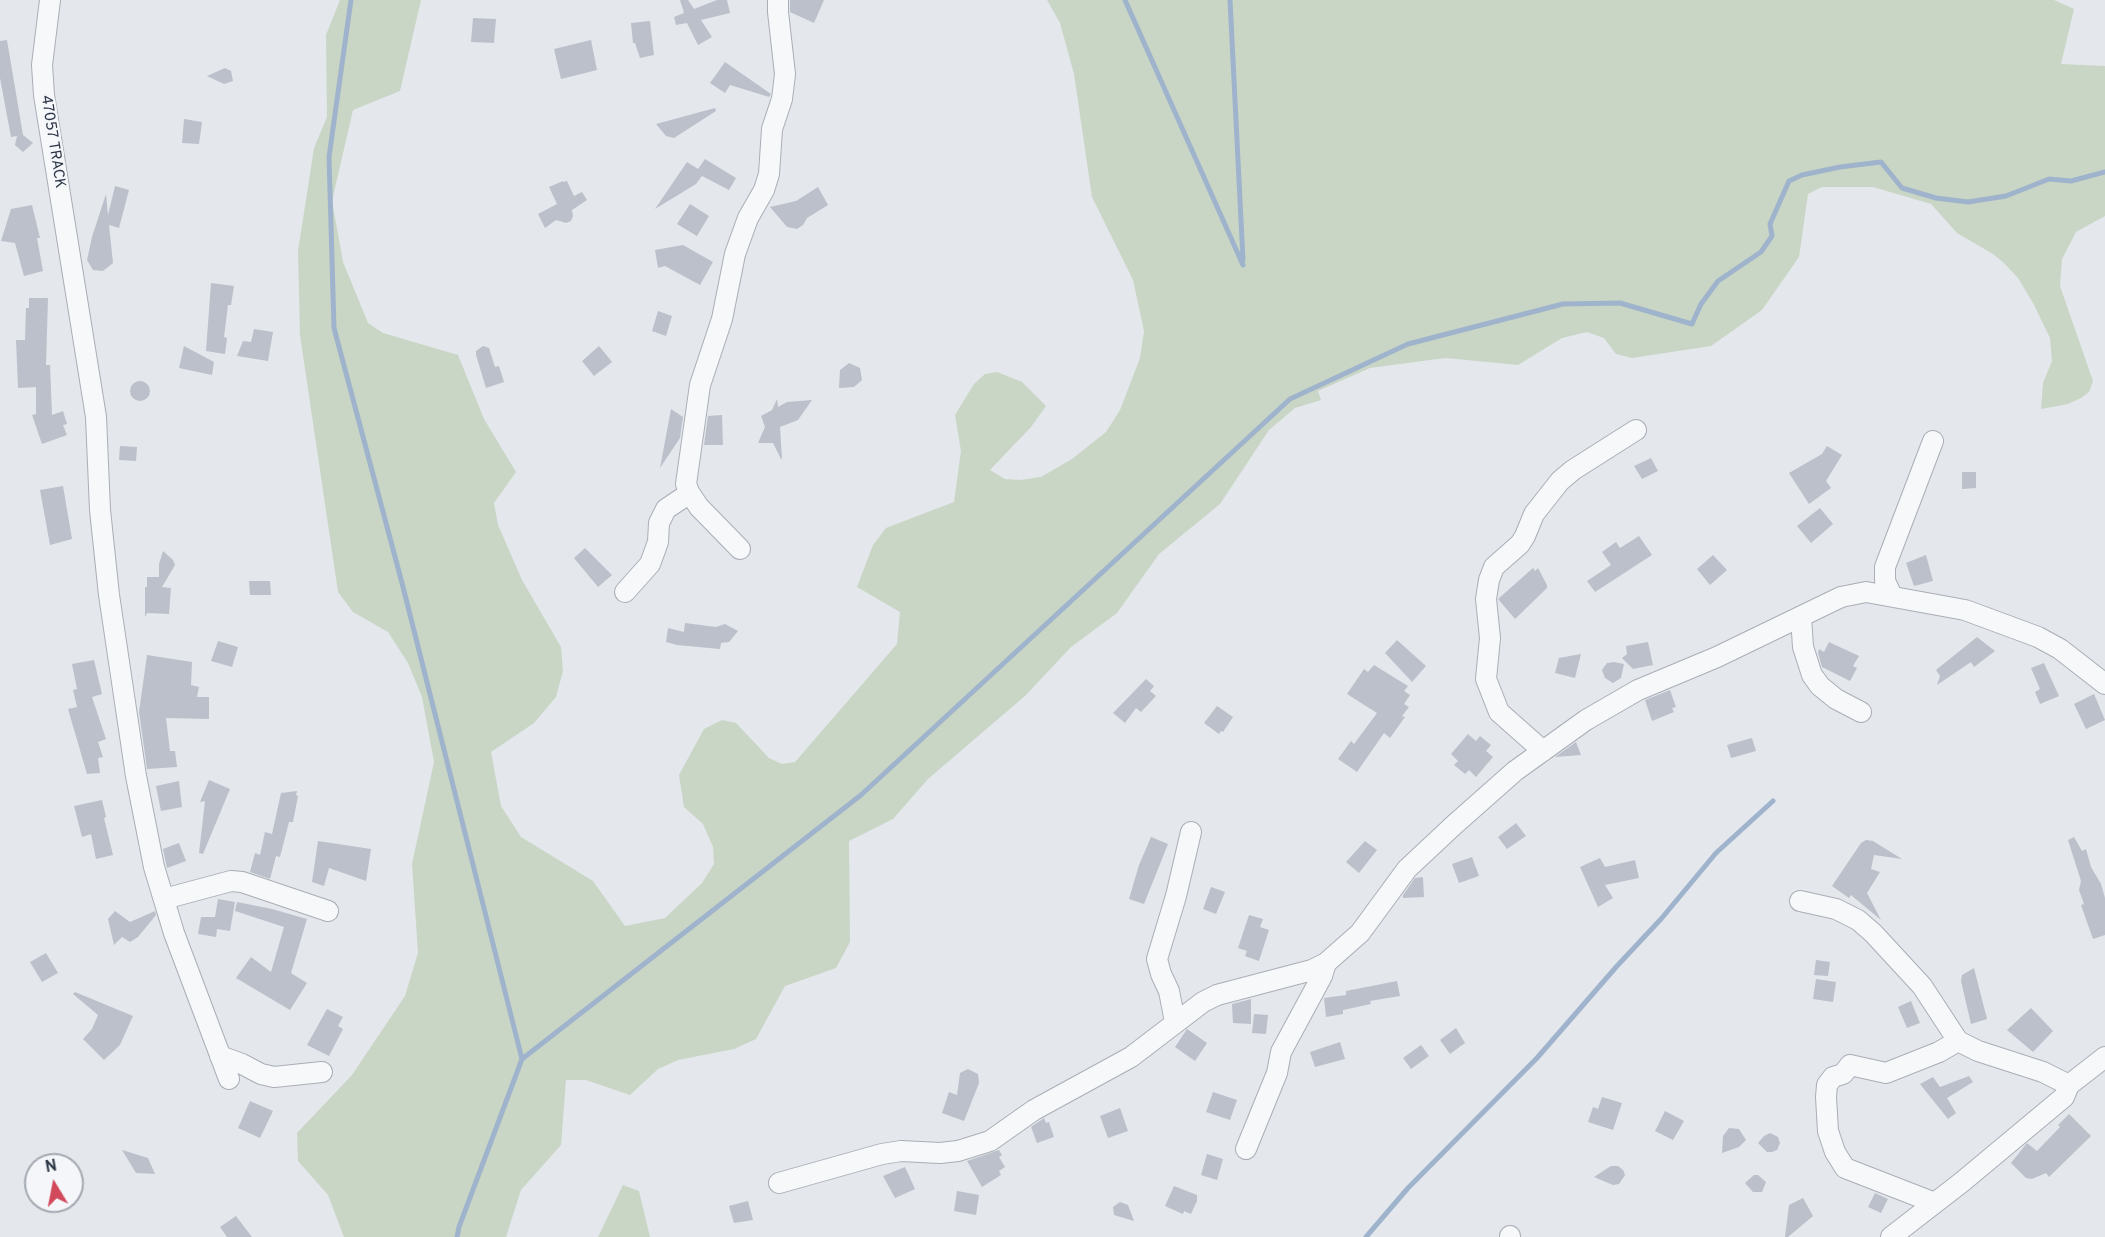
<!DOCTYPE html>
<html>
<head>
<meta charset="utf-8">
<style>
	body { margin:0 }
	#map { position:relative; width:2105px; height:1237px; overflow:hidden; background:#e4e7ec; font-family:Overpass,sans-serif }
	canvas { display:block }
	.north { position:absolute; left:24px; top:1153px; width:60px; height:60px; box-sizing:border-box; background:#f4f6f9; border:2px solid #a4a8b1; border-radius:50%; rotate:350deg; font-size:16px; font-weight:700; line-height:24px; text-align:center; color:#2b3445 }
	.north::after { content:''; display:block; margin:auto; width:21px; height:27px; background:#d1495b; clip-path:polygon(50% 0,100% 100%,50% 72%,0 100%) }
</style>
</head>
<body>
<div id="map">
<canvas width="2105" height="1237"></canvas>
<div class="north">N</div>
</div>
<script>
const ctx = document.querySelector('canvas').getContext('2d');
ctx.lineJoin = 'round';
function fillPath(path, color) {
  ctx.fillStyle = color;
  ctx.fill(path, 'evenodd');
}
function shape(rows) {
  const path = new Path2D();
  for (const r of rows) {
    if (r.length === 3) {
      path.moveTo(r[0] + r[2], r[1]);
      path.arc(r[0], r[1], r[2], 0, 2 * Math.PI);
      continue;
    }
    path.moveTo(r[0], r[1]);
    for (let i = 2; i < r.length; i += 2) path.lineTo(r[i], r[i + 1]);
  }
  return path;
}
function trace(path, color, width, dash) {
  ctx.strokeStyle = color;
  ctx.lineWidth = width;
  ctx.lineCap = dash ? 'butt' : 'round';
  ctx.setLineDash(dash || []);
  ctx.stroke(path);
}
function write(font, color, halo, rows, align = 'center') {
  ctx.font = font + ' Overpass,sans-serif';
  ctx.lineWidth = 4.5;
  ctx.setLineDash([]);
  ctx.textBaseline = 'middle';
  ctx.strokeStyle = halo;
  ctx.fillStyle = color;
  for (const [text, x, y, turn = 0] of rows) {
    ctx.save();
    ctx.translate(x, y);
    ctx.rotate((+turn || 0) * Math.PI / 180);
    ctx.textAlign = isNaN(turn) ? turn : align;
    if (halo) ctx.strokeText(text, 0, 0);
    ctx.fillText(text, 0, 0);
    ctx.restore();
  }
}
fillPath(shape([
	[340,0,421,0,400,91,353,110,332,201,343,262,368,323,383,333,458,355,484,419,516,472,494,503,498,525,522,580,561,647,563,671,556,697,534,723,491,752,501,806,521,837,593,881,625,926,665,918,702,883,714,864,713,847,703,824,684,807,679,775,704,729,722,720,736,723,769,758,782,764,795,762,897,644,900,612,857,587,873,545,886,528,954,502,961,451,955,415,974,384,985,374,997,372,1022,382,1046,406,1031,427,990,470,1005,479,1020,480,1041,477,1072,459,1106,432,1120,410,1140,358,1144,331,1133,280,1092,197,1074,74,1060,23,1047,0,2054,0,2074,9,2061,64,2105,66,2105,216,2076,232,2062,259,2060,286,2093,381,2089,392,2081,398,2068,404,2041,409,2043,383,2052,361,2050,338,2033,303,2018,278,2004,263,1993,254,1957,233,1931,204,1873,187,1822,187,1808,194,1799,257,1762,310,1711,346,1632,358,1616,354,1604,338,1587,332,1562,338,1518,365,1446,358,1430,360,1370,368,1318,391,1321,400,1295,408,1269,430,1220,504,1159,554,1117,613,1071,647,1025,696,928,779,893,819,849,841,850,942,836,968,785,986,756,1039,734,1049,678,1060,658,1069,630,1095,586,1080,566,1080,561,1145,521,1190,506,1237,344,1237,328,1195,298,1161,297,1133,352,1075,405,996,418,953,412,864,434,762,422,697,408,663,388,632,353,612,338,592,300,335,298,251,314,148,327,117,326,35],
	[623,1185,639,1191,650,1237,598,1237]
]), '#c9d6c5');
trace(shape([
	[351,0,329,157,334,328,402,583,522,1059],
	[1125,0,1243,265],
	[1230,0,1243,260],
	[457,1237,459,1227,522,1059,861,795,1290,399,1408,344,1563,304,1620,303,1692,324,1701,304,1718,281,1761,252,1772,236,1770,224,1789,181,1802,175,1840,167,1881,162,1902,188,1936,198,1968,202,2006,196,2049,179,2071,181,2105,172],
	[1366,1237,1408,1188,1537,1058,1617,966,1661,919,1716,853,1773,801]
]), '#9fb4cc', 5);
fillPath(shape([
	[680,0,688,0,694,9,717,0,727,0,730,13,701,20,712,37,698,45,687,23,676,25,674,17,684,13],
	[790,0,824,0,814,23,790,12],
	[473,18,496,19,494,43,471,42],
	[650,21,654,55,640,58,635,43,633,43,631,23],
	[7,40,23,135,33,143,23,152,15,145,17,136,11,137,0,78,0,41],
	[591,40,597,70,561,79,554,49],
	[725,62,771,94,769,97,730,85,725,93,710,83],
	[225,68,231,71,233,81,224,84,207,76],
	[715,108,716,111,674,138,666,136,656,124],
	[184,119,202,122,199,144,182,143],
	[705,159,736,178,729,190,702,176,696,184,655,209,687,162,698,169],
	[563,181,563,182,567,181,574,196,582,192,587,200,572,210,573,216,571,221,566,223,556,220,545,228,538,214,557,204,549,187],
	[115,186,129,190,119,228,109,225,113,263,103,271,93,270,87,260,92,237,106,194,108,215],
	[818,187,828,205,807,218,803,225,797,229,787,227,770,207,796,201],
	[690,204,709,216,697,236,677,224],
	[32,205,40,238,37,238,43,271,24,276,15,243,1,241,11,209],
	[683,245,713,262,700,285,665,266,658,268,655,250],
	[211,283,234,286,231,305,228,305,224,337,227,338,225,354,206,351],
	[29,298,48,298,46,365,50,365,52,415,63,411,67,424,63,425,67,435,42,444,32,415,36,414,36,387,18,388,16,340,25,340,26,308,29,308],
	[658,311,672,316,666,336,652,331],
	[254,329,273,332,268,361,237,356,243,341,251,342],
	[184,346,214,362,212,375,179,368],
	[483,346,489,348,495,367,499,366,504,382,486,388,476,355,476,351],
	[599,346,612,362,594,376,582,361],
	[849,363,860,368,862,380,854,387,839,388,840,370],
	[140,391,10],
	[777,399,778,407,787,402,812,400,798,420,780,427,782,459,781,459,773,443,758,443,765,427,761,416,772,410],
	[671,409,683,417,680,438,660,468],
	[722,415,723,445,704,445,708,416],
	[120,446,137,447,136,461,119,460],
	[1827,446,1842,455,1826,481,1831,488,1809,504,1789,473,1822,454],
	[1651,458,1658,471,1642,479,1634,466],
	[1962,472,1976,472,1976,488,1962,489],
	[63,486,72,539,50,545,40,490],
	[1820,508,1833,524,1811,543,1797,526],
	[1639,536,1652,555,1595,592,1587,581,1611,565,1602,552,1616,542,1620,548],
	[585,548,612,575,598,587,574,558],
	[163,551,173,560,175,565,162,587,171,588,169,614,147,613,145,617,145,587,147,587,147,577,159,577,159,564],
	[1713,555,1727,570,1710,585,1697,569],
	[1926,555,1933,581,1914,586,1906,563],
	[1533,568,1535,571,1538,568,1547,585,1547,588,1515,619,1498,599],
	[249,581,270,581,271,595,250,595],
	[685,623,716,627,725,624,738,631,729,642,721,643,720,649,677,645,666,642,668,628,684,632],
	[1977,637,1995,651,1974,667,1971,662,1937,685,1940,676,1936,670],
	[1397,640,1426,666,1412,682,1385,653],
	[218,641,238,647,232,667,211,661],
	[1648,642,1653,665,1633,669,1622,658,1627,654,1626,646],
	[1829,642,1859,656,1853,666,1857,668,1850,681,1822,667,1818,653,1819,649,1824,652],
	[1581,654,1575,678,1555,673,1559,658],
	[147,655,192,662,191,685,199,687,197,697,209,697,209,719,166,718,170,751,175,751,177,767,147,769,139,712],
	[94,660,102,694,92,697,106,739,98,742,103,757,98,758,100,773,87,774,68,709,77,707,73,690,77,689,72,664],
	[1614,662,1624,664,1621,678,1613,683,1605,678,1602,670,1607,663],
	[2044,663,2059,696,2040,704,2035,692,2040,689,2031,668],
	[1374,665,1408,686,1404,691,1410,695,1404,704,1409,707,1402,716,1405,717,1390,738,1384,733,1357,772,1338,759,1351,741,1354,744,1377,713,1347,694,1364,669,1368,672],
	[1146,679,1154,686,1150,691,1156,696,1141,712,1136,708,1125,723,1113,713],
	[1670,690,1676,707,1672,708,1674,712,1652,721,1645,700],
	[2094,694,2105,720,2086,729,2074,704],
	[1217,706,1233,717,1223,732,1221,731,1219,734,1204,723],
	[1468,734,1476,741,1480,736,1491,745,1486,751,1493,757,1476,777,1469,770,1465,774,1454,765,1458,761,1451,754],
	[1752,738,1756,751,1731,758,1727,745],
	[1576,742,1581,755,1555,757],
	[209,780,230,789,203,854,199,853,205,801,200,802],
	[179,781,182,807,161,811,156,786],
	[297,791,296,795,298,796,293,822,289,822,280,857,276,856,270,879,250,872,255,853,260,855,265,832,272,834,281,793],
	[102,800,106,817,104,818,113,855,96,859,91,834,82,837,74,806],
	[1516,823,1526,836,1507,849,1498,837],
	[1151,837,1168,844,1144,904,1129,899,1139,865],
	[2074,837,2082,851,2086,849,2091,867,2101,884,2105,898,2105,935,2093,939,2081,905,2084,904,2079,890,2081,881,2068,840],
	[1866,840,1873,841,1902,859,1874,855,1871,869,1880,872,1867,893,1881,920,1851,895,1849,898,1832,886,1861,843],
	[318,841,371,849,366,881,329,868,324,886,312,882],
	[1365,841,1377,850,1359,873,1346,862],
	[179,843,186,861,167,868,163,849],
	[1472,857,1479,876,1459,883,1452,864],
	[1600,858,1605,867,1635,860,1639,878,1605,885,1613,898,1598,907,1580,867],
	[1423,877,1424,897,1403,898,1403,895,1415,878],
	[1211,887,1225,892,1216,914,1203,909],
	[218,899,235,902,230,931,217,929,216,937,198,934,201,917,215,917],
	[237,902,272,909,307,919,291,973,307,983,290,1010,236,978,251,957,271,972,284,927,235,911],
	[115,911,130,922,155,911,156,915,138,937,130,942,122,937,114,945,108,919],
	[1249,915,1263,919,1260,927,1269,930,1259,961,1245,956,1247,951,1238,948],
	[46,953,58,973,42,982,30,962],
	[1816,960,1830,962,1828,976,1814,975],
	[1974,968,1987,1019,1971,1024,1961,981,1962,975],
	[1816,979,1836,982,1833,1002,1813,999],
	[1397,981,1400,996,1370,1001,1371,1004,1343,1010,1343,1014,1326,1017,1324,998,1346,995,1346,991],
	[75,992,133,1016,120,1045,104,1060,83,1039,92,1029,98,1015,73,994],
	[1251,999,1251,1024,1233,1023,1232,1004],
	[1911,1001,1920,1023,1907,1028,1898,1007],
	[2031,1008,2053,1031,2033,1052,2007,1030],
	[327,1009,343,1017,338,1026,343,1029,329,1056,307,1045],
	[1254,1014,1268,1015,1266,1034,1252,1033],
	[1456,1028,1465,1043,1450,1054,1440,1040],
	[1187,1029,1207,1043,1195,1061,1175,1047],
	[1340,1042,1345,1059,1315,1067,1310,1052],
	[1421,1045,1429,1056,1411,1069,1403,1058],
	[968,1069,978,1074,979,1083,964,1121,942,1113,949,1092,957,1095,960,1073],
	[1969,1076,1973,1082,1947,1098,1956,1113,1948,1119,1920,1084,1933,1077,1940,1087],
	[1213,1092,1237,1100,1230,1120,1206,1112],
	[1602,1097,1622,1103,1613,1130,1588,1122,1593,1107,1598,1109],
	[250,1101,273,1111,260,1138,238,1128],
	[1120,1108,1128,1131,1108,1138,1100,1116],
	[1665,1111,1684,1121,1673,1140,1655,1131],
	[2069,1114,2091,1136,2049,1177,2046,1173,2032,1179,2026,1178,2011,1163,2027,1143,2037,1151,2060,1127,2058,1125],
	[1044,1118,1046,1123,1049,1122,1054,1137,1037,1143,1031,1127],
	[1729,1128,1739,1129,1746,1140,1739,1147,1722,1153,1723,1136],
	[1770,1133,1778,1137,1780,1143,1777,1150,1772,1152,1767,1152,1758,1143,1764,1136],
	[122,1150,148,1158,155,1174,136,1173],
	[999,1150,1002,1155,999,1157,1005,1167,999,1171,1001,1175,982,1187,967,1161],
	[1207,1154,1223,1159,1217,1180,1201,1175],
	[1611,1166,1618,1166,1623,1170,1625,1175,1619,1184,1613,1185,1594,1177],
	[905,1167,915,1189,895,1198,883,1176],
	[1754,1175,1758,1175,1766,1182,1762,1192,1753,1192,1745,1183],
	[1174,1186,1197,1195,1197,1201,1191,1214,1184,1211,1183,1214,1165,1206],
	[957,1191,979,1195,976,1215,954,1211],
	[1875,1193,1888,1199,1881,1213,1868,1207],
	[1803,1198,1813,1216,1788,1237,1785,1237,1789,1205],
	[748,1201,753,1220,734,1223,729,1206],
	[1120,1202,1128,1205,1134,1221,1114,1215,1113,1207],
	[236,1216,252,1237,227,1237,220,1227]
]), '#bbc0ca');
const minor = shape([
	[50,0,42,65,44,95,96,417,100,510,109,595,136,776,154,867,174,933,229,1079],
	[740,549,699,507,689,492,686,484,700,385,722,319,735,254,748,218,764,190,769,174,772,129,782,99,785,74,778,12,778,0],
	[625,592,650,564,658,542,659,523,666,509,684,497,692,497],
	[1892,596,1885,581,1885,567,1933,441],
	[1801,617,1803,647,1812,675,1820,686,1836,699,1861,712],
	[1543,751,1499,712,1486,679,1490,638,1486,599,1489,580,1494,567,1520,544,1525,536,1534,514,1560,481,1573,470,1636,430],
	[164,899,231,881,242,882,328,911],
	[1800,901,1836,909,1858,920,1873,933,1922,986,1958,1041,1978,1051,2043,1072,2069,1085],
	[1175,1022,1169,991,1161,974,1157,959,1176,896,1191,832],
	[220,1056,242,1064,261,1074,274,1077,322,1072],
	[1246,1149,1277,1073,1281,1052,1322,976,1326,963],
	[779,1183,882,1154,901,1151,940,1153,958,1151,990,1141,1034,1110,1131,1057,1203,1002,1217,995,1312,970,1326,963,1360,933,1407,869,1454,825,1515,771,1586,720,1638,690,1717,657,1841,597,1866,592,1965,610,2038,637,2060,649,2105,684],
	[1935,1203,1845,1168,1835,1152,1828,1131,1826,1097,1827,1085,1833,1077,1843,1074,1850,1065,1886,1073,1939,1052,1958,1041],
	[1510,1237,1510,1236],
	[1891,1237,1962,1182,2064,1097,2069,1085,2105,1057]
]);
trace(minor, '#a9aeb7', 22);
trace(minor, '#f7f8fa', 20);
write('15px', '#2b3445', '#f4f6f9', [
	["47057 TRACK",52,142,81]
]);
</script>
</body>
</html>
